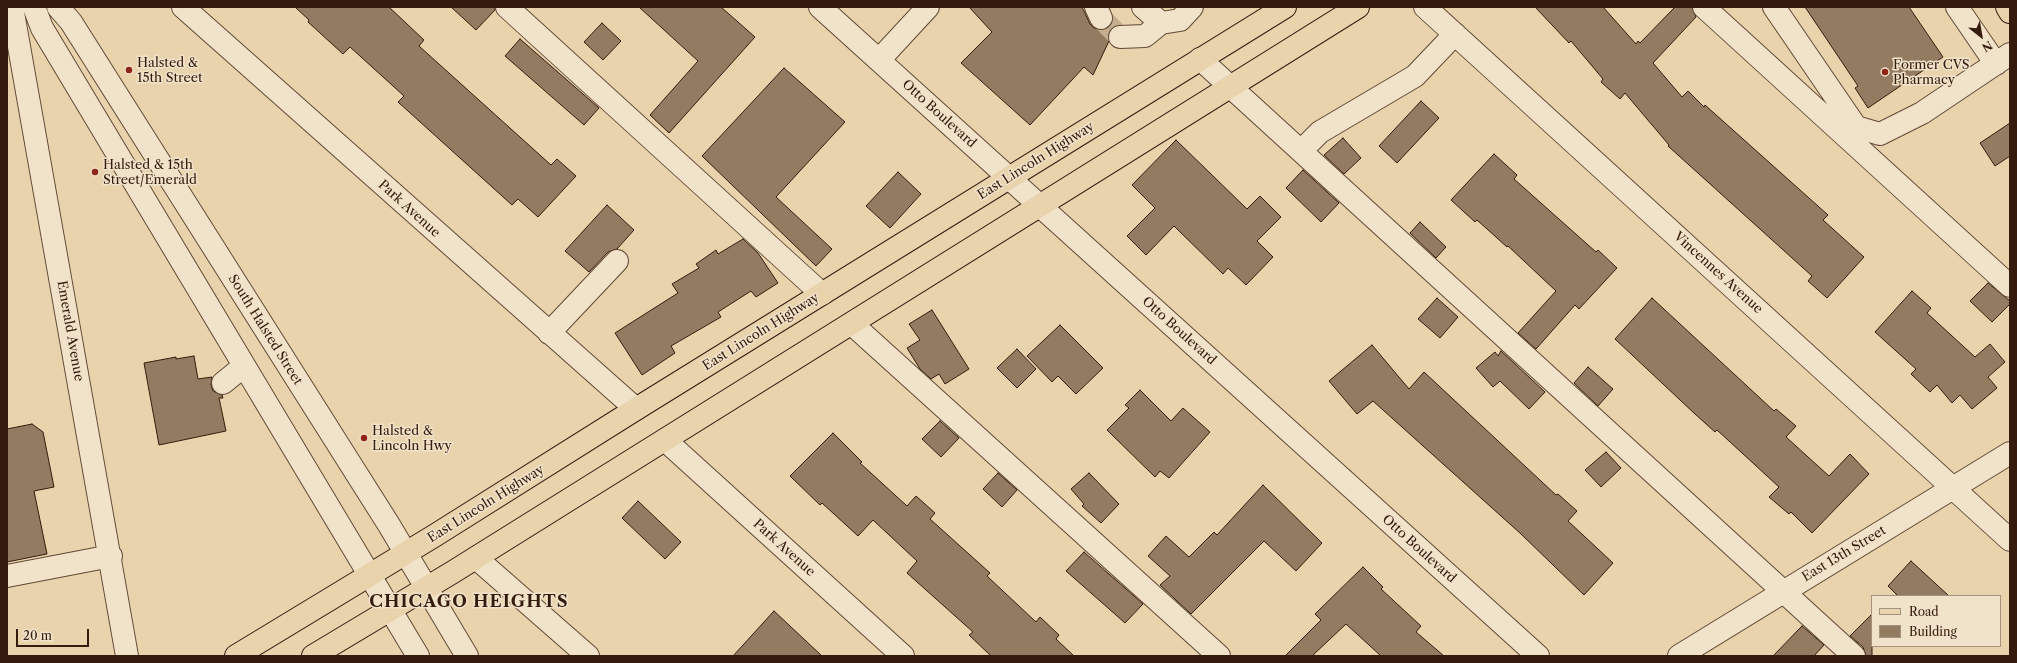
<!DOCTYPE html>
<html>
<head>
<meta charset="utf-8">
<style>
	body { margin:0 }
	#map { position:relative; width:2017px; height:663px; overflow:hidden; background:#e9d3ad; font-family:"Libre Caslon Text",serif }
	canvas { display:block }
	.frame { position:absolute; inset:0; border:8px solid #341b0d; pointer-events:none }
	.legend { position:absolute; left:1871px; top:595px; width:130px; height:52px; box-sizing:border-box; background:#f1e2ca; border:1px solid #a5927e; margin:0; padding:5px 7px; list-style:none; font-size:12px; color:#341b0d }
	.legend li { display:flex; align-items:center; gap:8px; height:20px }
	.legend b { width:20px; border:1px solid #a5927e }
	.north { position:absolute; left:1961px; top:16px; width:40px; height:40px; -webkit-text-stroke:3px #f1e2ca; paint-order:stroke; rotate:149deg; font-size:11px; font-weight:700; line-height:16px; text-align:center; color:#341b0d }
	.north::after { content:''; display:block; margin:auto; width:14px; height:18px; background:#341b0d; clip-path:polygon(50% 0,100% 100%,50% 72%,0 100%) }
	.scale { position:absolute; left:16px; top:629px; width:73px; height:18px; box-sizing:border-box; border:2px solid #341b0d; border-top:0; padding-left:5px; font-size:12px; line-height:14px; white-space:nowrap; color:#341b0d; -webkit-text-stroke:3px #f1e2ca; paint-order:stroke }
</style>
</head>
<body>
<div id="map">
<canvas width="2017" height="663"></canvas>
<div class="frame"></div>
<ul class="legend">
<li><b style="height:5px;background:#e9d3ad"></b>Road</li>
<li><b style="height:11px;background:#927b60"></b>Building</li>
</ul>
<div class="north">N</div>
<div class="scale">20 m</div>
</div>
<script>
const ctx = document.querySelector('canvas').getContext('2d');
ctx.lineJoin = 'round';
function fillPath(path, color) {
  ctx.fillStyle = color;
  ctx.fill(path, 'evenodd');
}
function shape(rows) {
  const path = new Path2D();
  for (const r of rows) {
    path.moveTo(r[0], r[1]);
    for (let i = 2; i < r.length; i += 2) path.lineTo(r[i], r[i + 1]);
  }
  return path;
}
function trace(path, color, width, dash) {
  ctx.strokeStyle = color;
  ctx.lineWidth = width;
  ctx.lineCap = dash ? 'butt' : 'round';
  ctx.setLineDash(dash || []);
  ctx.stroke(path);
}
function write(font, color, halo, rows, align = 'center') {
  ctx.font = font + ' "Libre Caslon Text",serif';
  ctx.lineWidth = 3;
  ctx.setLineDash([]);
  ctx.textBaseline = 'middle';
  ctx.strokeStyle = halo;
  ctx.fillStyle = color;
  for (const [text, x, y, turn = 0] of rows) {
    ctx.save();
    ctx.translate(x, y);
    ctx.rotate((+turn || 0) * Math.PI / 180);
    ctx.textAlign = isNaN(turn) ? turn : align;
    if (halo) ctx.strokeText(text, 0, 0);
    ctx.fillText(text, 0, 0);
    ctx.restore();
  }
}
const building = shape([
	[295,7,389,7,424,40,419,46,551,165,557,159,576,176,538,217,518,199,512,205,398,102,404,96,350,47,343,54,308,22,309,20,295,7],
	[451,7,495,7,495,10,476,30,451,7],
	[639,7,721,7,755,37,669,133,650,115,698,61,639,7],
	[969,7,1082,7,1090,24,1094,28,1103,30,1108,36,1109,41,1093,75,1084,67,1030,125,961,63,992,32,969,7],
	[1535,7,1603,7,1636,44,1638,41,1640,43,1675,7,1692,7,1696,17,1653,63,1682,97,1688,91,1704,107,1705,105,1828,215,1823,220,1864,257,1827,298,1808,281,1812,276,1668,146,1669,145,1625,93,1620,99,1601,82,1603,79,1571,41,1569,43,1535,7],
	[1805,7,1909,7,1943,57,1868,108,1855,88,1858,86,1805,7],
	[602,23,621,41,603,60,584,42,602,23],
	[520,39,599,108,584,125,505,56,520,39],
	[784,68,845,122,776,197,832,249,816,266,702,156,784,68],
	[1421,101,1439,118,1397,163,1379,146,1421,101],
	[2010,123,2010,156,1995,166,1980,143,2010,123],
	[1343,138,1361,158,1344,174,1324,155,1343,138],
	[1176,140,1247,209,1260,196,1281,217,1257,241,1273,257,1246,285,1228,268,1223,274,1174,226,1146,255,1127,236,1155,208,1132,185,1176,140],
	[1494,154,1517,175,1514,179,1596,252,1598,250,1617,268,1579,309,1575,305,1536,349,1518,333,1556,291,1508,246,1507,247,1477,220,1475,222,1451,200,1494,154],
	[1303,170,1339,203,1321,222,1286,188,1303,170],
	[898,172,921,194,890,228,866,206,898,172],
	[607,205,634,230,617,249,608,252,589,272,565,251,607,205],
	[1420,222,1446,247,1436,258,1410,233,1420,222],
	[743,239,758,253,778,283,756,297,751,291,718,312,721,317,671,346,675,353,642,375,615,333,678,293,672,284,699,268,696,264,716,250,718,254,743,239],
	[1988,283,2010,301,2010,304,1992,322,1970,301,1988,283],
	[1912,291,1931,308,1927,313,1975,357,1990,344,2005,362,1988,377,1997,388,1972,409,1960,395,1952,403,1937,385,1930,392,1911,374,1916,369,1875,332,1912,291],
	[1437,298,1458,317,1440,338,1418,319,1437,298],
	[1652,298,1774,411,1776,409,1796,426,1786,437,1829,476,1850,454,1869,474,1812,533,1791,512,1789,514,1769,497,1779,487,1717,430,1715,432,1695,414,1615,339,1652,298],
	[932,310,969,369,945,384,939,374,931,379,920,369,907,348,920,340,909,324,932,310],
	[1060,325,1103,368,1076,394,1058,376,1052,382,1027,356,1060,325],
	[1372,345,1409,389,1424,372,1556,495,1558,494,1577,511,1568,521,1613,563,1584,595,1521,534,1373,401,1357,414,1329,381,1372,345],
	[1017,349,1036,369,1017,388,997,368,1017,349],
	[1501,351,1545,392,1529,409,1500,381,1493,387,1476,368,1495,352,1498,356,1501,351],
	[194,356,198,379,212,377,211,385,213,391,222,395,223,398,219,398,226,431,159,445,144,363,176,357,176,359,194,356],
	[1588,367,1613,389,1598,406,1574,383,1588,367],
	[1140,390,1171,421,1183,408,1210,432,1169,478,1160,471,1155,477,1107,430,1129,408,1125,405,1140,390],
	[940,421,959,438,941,457,922,439,940,421],
	[32,424,43,432,54,487,34,491,47,554,7,562,7,429,32,424],
	[833,433,862,462,860,463,907,506,916,496,935,513,930,519,990,573,987,576,1036,622,1040,617,1059,635,1056,639,1074,656,991,656,969,635,973,632,907,573,917,561,873,520,858,536,822,503,820,505,790,476,833,433],
	[1606,452,1621,468,1601,487,1585,470,1606,452],
	[998,473,1017,490,1002,507,983,489,998,473],
	[1089,473,1119,504,1101,523,1082,506,1084,504,1071,489,1089,473],
	[1263,485,1322,543,1296,571,1264,541,1191,614,1160,585,1170,576,1148,556,1166,536,1189,557,1214,532,1217,535,1263,485],
	[638,501,681,542,665,559,622,518,638,501],
	[1084,552,1143,604,1125,623,1066,571,1084,552],
	[1911,561,1949,596,1898,596,1888,586,1911,561],
	[1363,567,1383,587,1381,589,1421,626,1416,632,1444,656,1381,656,1346,624,1312,656,1285,656,1321,620,1315,614,1363,567],
	[774,611,822,656,733,656,774,611],
	[1872,614,1872,656,1866,656,1863,647,1850,636,1872,614],
	[1802,626,1824,645,1814,656,1773,656,1802,626]
]);
fillPath(building, '#927b60');
trace(building, '#341b0d', 1);
trace(shape([
	[1101,18,1120,37]
]), '#c5ae8d', 22, [22, 11]);
const minor = shape([
	[12,7,127,656],
	[34,7,42,28,418,656],
	[58,7,71,22,389,525,467,656],
	[183,7,636,409],
	[507,7,822,294],
	[820,7,1538,656],
	[1096,7,1101,18],
	[1143,7,1161,23,1180,20,1192,7],
	[1425,7,2010,540],
	[1704,7,2010,286],
	[1774,7,1856,127,1880,134,1922,113,2010,54],
	[1957,7,1996,64],
	[1120,37,1145,36,1161,23],
	[1200,59,1854,656],
	[879,60,928,7],
	[1301,151,1320,132,1415,76,1455,34],
	[852,324,1219,656],
	[549,333,617,261],
	[223,383,244,366],
	[665,440,903,656],
	[476,558,588,656],
	[7,576,111,556],
	[1679,656,2010,453]
]);
const major = shape([
	[2007,7,2010,12],
	[236,656,434,536,636,409,1285,7],
	[313,656,453,572,1358,7]
]);
trace(minor, '#614935', 24);
trace(major, '#341b0d', 24);
trace(minor, '#f1e2ca', 22);
trace(major, '#e9d3ad', 22);
for (const [x, y, r, color] of [
	[129,70,4,"#8f2418"],
	[1885,72,4,"#8f2418"],
	[95,172,4,"#8f2418"],
	[364,438,4,"#8f2418"]
]) {
  const dot = new Path2D();
  dot.arc(x, y, r, 0, 2 * Math.PI);
  ctx.fillStyle = color;
  ctx.fill(dot);
  trace(dot, '#f1e2ca', 1.5);
}
write('13px', '#341b0d', '#f1e2ca', [
	["Halsted &",137,63],
	["15th Street",137,78],
	["Former CVS",1893,65],
	["Pharmacy",1893,80],
	["Halsted & 15th",103,165],
	["Street/Emerald",103,180],
	["Halsted &",372,431],
	["Lincoln Hwy",372,446]
], 'left');
write('13px', '#341b0d', '#f1e2ca', [
	["Otto Boulevard",939,114,42],
	["East Lincoln Highway",1036,161,-32],
	["Park Avenue",409,209,42],
	["Vincennes Avenue",1718,273,42],
	["South Halsted Street",265,330,58],
	["Emerald Avenue",70,331,80],
	["Otto Boulevard",1179,331,42],
	["East Lincoln Highway",761,332,-32],
	["East Lincoln Highway",486,504,-32],
	["Park Avenue",784,548,42],
	["Otto Boulevard",1419,549,42],
	["East 13th Street",1844,554,-31]
]);
ctx.letterSpacing = '1px';
write('bold 17px', '#341b0d', '#f1e2ca', [
	["CHICAGO HEIGHTS",469,602]
]);
ctx.letterSpacing = '0px';
</script>
</body>
</html>
